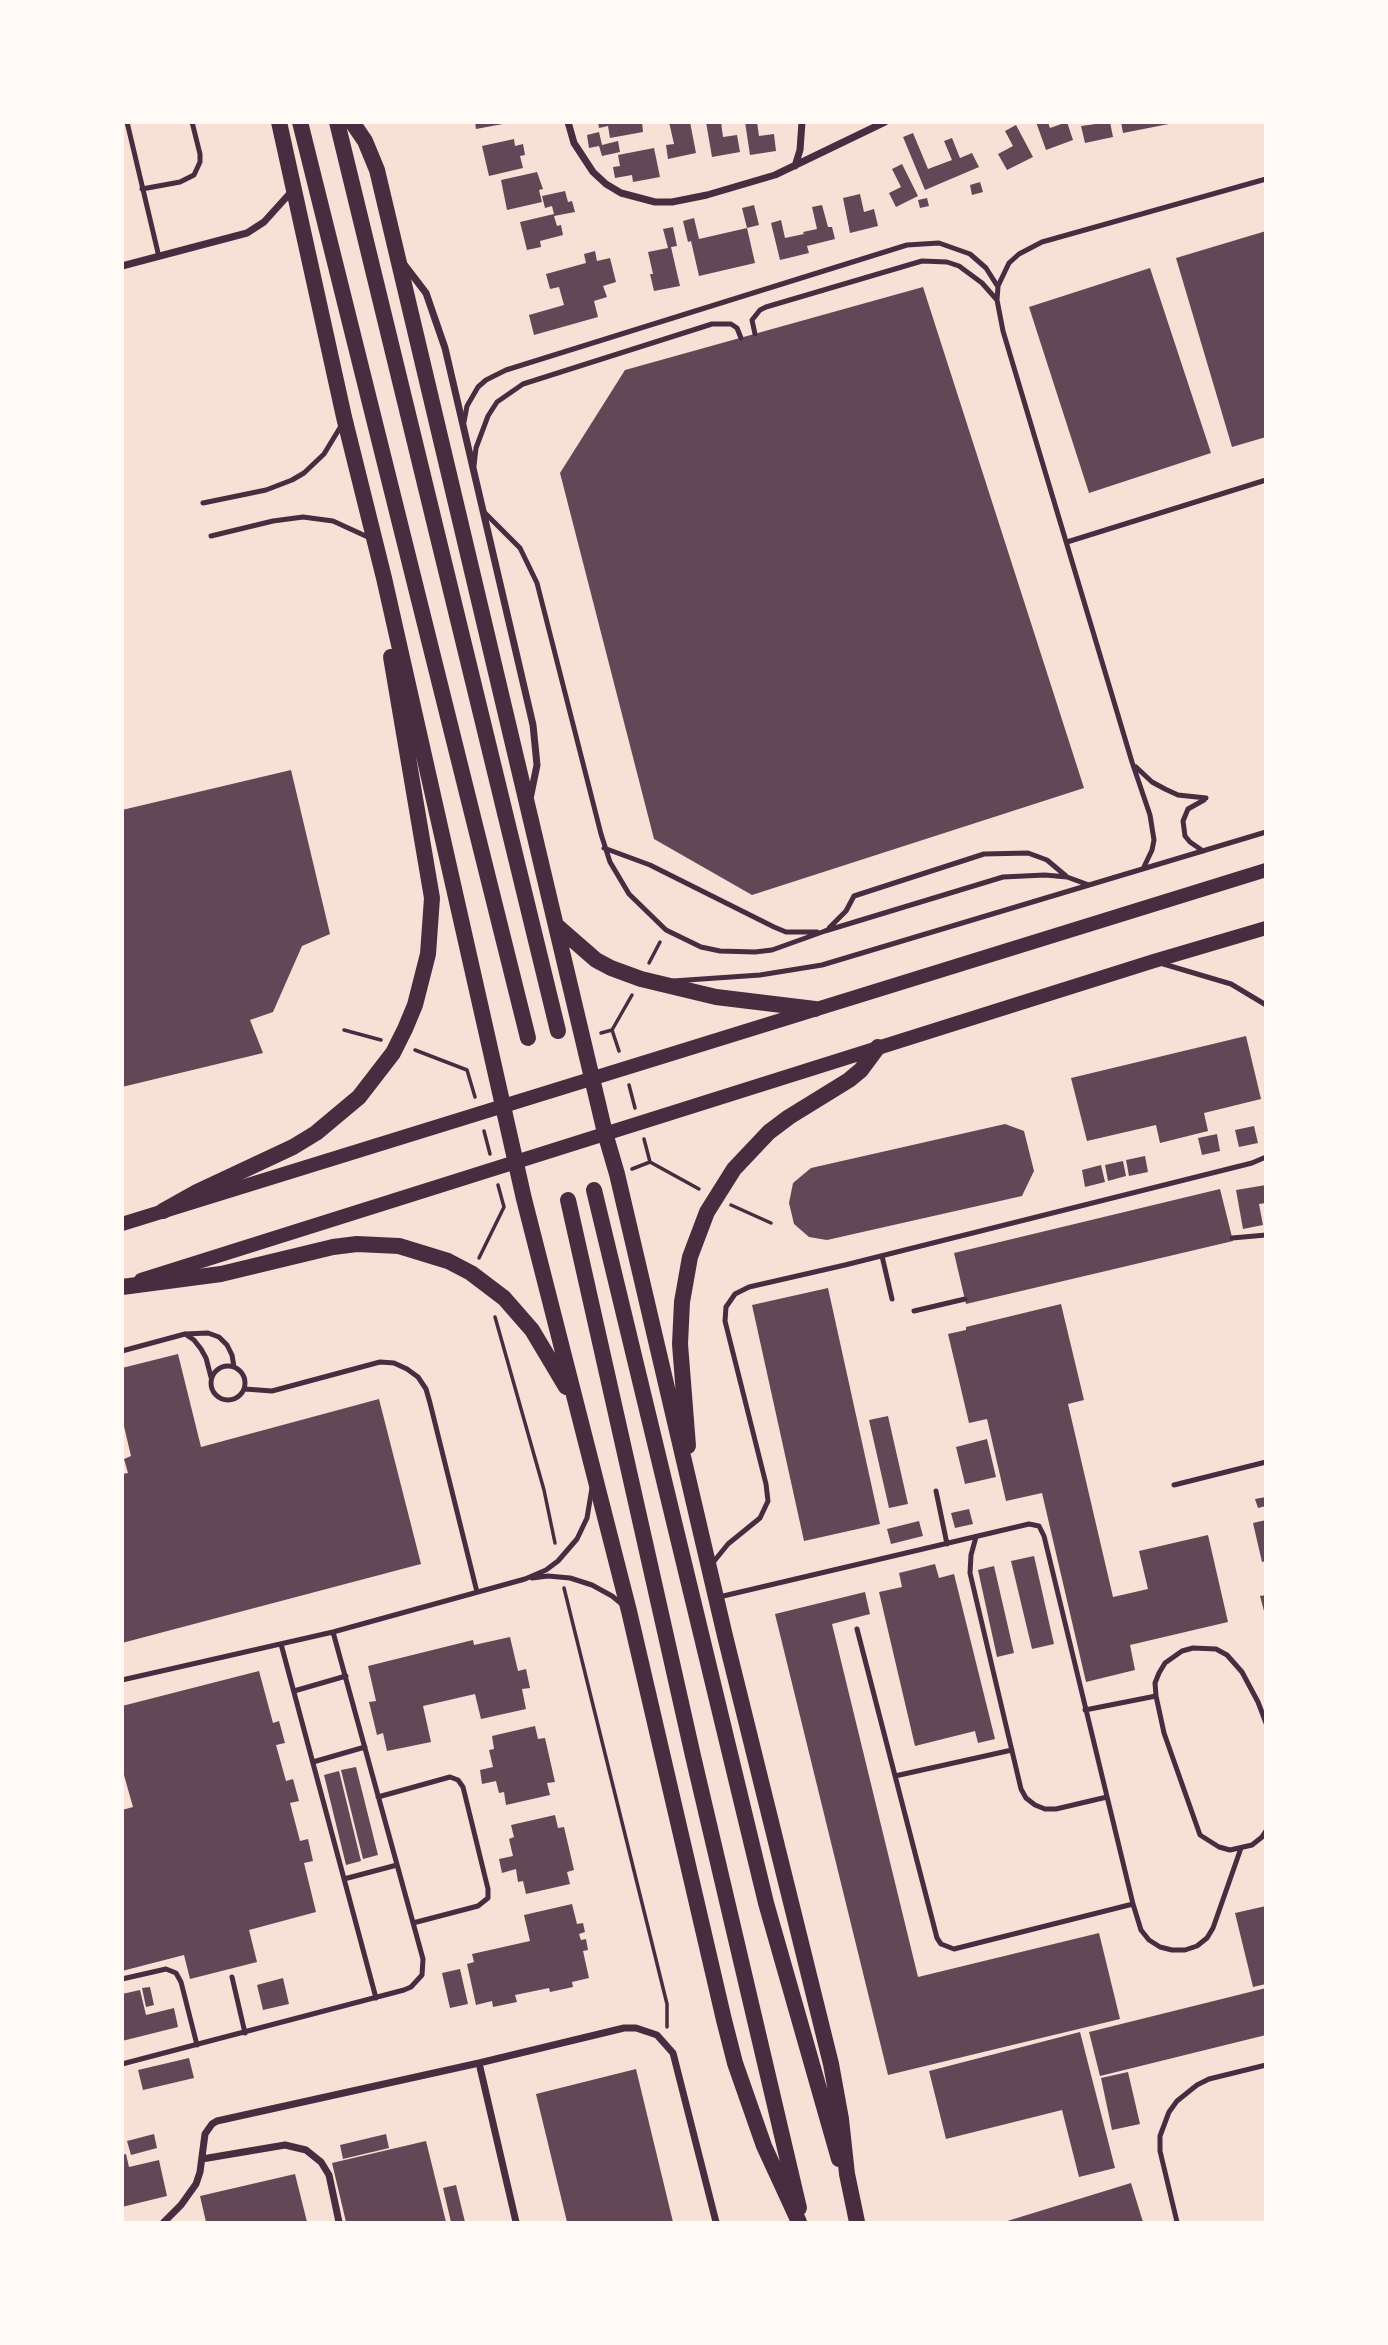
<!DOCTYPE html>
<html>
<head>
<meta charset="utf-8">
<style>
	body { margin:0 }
	#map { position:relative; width:1388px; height:2345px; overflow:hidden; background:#f7e1d7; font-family:Lato,sans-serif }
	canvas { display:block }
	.frame { position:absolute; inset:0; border:124px solid #fffaf5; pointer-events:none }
</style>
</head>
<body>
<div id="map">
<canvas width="1388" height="2345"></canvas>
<div class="frame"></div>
</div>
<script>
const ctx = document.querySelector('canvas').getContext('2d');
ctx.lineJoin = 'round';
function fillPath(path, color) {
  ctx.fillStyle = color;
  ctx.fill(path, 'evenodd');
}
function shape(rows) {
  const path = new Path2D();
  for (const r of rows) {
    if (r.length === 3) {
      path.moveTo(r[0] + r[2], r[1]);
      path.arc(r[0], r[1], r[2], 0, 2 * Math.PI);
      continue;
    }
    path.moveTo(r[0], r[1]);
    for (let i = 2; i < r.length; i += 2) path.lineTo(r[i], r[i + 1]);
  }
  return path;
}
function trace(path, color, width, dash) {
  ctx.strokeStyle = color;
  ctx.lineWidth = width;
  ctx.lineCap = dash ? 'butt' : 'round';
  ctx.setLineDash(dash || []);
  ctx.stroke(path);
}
fillPath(shape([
	[475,122,503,122,503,124,476,129],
	[598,122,642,122,643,132,610,138,608,126,599,128],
	[669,122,690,122,696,153,668,159,666,145,674,144],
	[706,122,721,122,723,137,737,135,740,152,712,157],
	[745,122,757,122,759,136,774,134,776,151,750,155],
	[1036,122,1048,122,1050,128,1067,122,1073,140,1046,150],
	[1110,122,1113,137,1085,143,1081,126],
	[1121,122,1168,122,1169,124,1123,133],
	[1016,125,1033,157,1007,170,998,154,1013,146,1005,131],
	[599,132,602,145,618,141,620,152,602,156,599,146,589,148,587,135],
	[913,133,928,169,952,160,944,141,952,138,960,158,972,153,979,167,925,190,903,137],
	[514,139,515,146,523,144,525,155,520,156,523,168,489,176,482,146],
	[654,148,660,177,633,182,632,175,615,178,613,167,620,166,618,155],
	[902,164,918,196,896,207,889,193,901,187,892,169],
	[537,172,543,189,539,190,542,202,507,210,501,180],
	[980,182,983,192,972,195,970,185],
	[565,191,568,202,572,201,575,212,554,216,557,226,561,225,563,235,540,241,541,247,527,250,520,222,554,214,552,206,545,208,542,196],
	[860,194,864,212,874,209,878,226,850,233,843,198],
	[927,198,929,206,920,208,918,200],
	[754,205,759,225,747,228,742,208],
	[822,205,828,227,832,227,835,239,807,246,809,253,780,260,771,223,781,220,785,238,804,234,803,232,817,229,812,207],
	[694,218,699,239,747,228,755,263,699,276,691,241,688,242,683,221],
	[673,227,677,246,671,247,680,286,654,291,650,274,653,274,648,252,668,248,663,229],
	[1266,231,1266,437,1232,447,1176,258],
	[595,251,597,261,610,258,616,282,603,286,607,297,594,301,598,317,534,335,529,315,564,305,559,287,550,289,546,274,586,263,584,254],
	[1150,268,1211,453,1089,493,1029,307],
	[923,287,1084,788,752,895,654,839,560,473,625,370],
	[291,770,330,934,302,946,273,1012,250,1020,263,1053,122,1087,122,810],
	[1246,1036,1261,1099,1204,1113,1208,1131,1160,1143,1156,1125,1087,1141,1071,1078],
	[1005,1124,1024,1131,1034,1171,1022,1196,827,1240,809,1237,794,1224,789,1203,793,1183,811,1168],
	[1254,1126,1258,1143,1239,1147,1235,1130],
	[1217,1134,1220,1151,1202,1155,1198,1138],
	[1145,1156,1148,1172,1129,1176,1126,1160],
	[1123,1161,1126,1176,1108,1181,1105,1165],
	[1101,1165,1105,1182,1085,1187,1082,1170],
	[1266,1185,1266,1203,1259,1204,1263,1225,1243,1229,1236,1190],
	[1220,1189,1233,1241,966,1304,954,1253],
	[828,1288,880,1524,804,1541,752,1305],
	[1061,1304,1084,1400,1068,1404,1113,1597,1148,1589,1139,1551,1208,1535,1228,1622,1130,1645,1135,1670,1086,1682,1042,1493,1006,1501,987,1419,969,1423,948,1334,966,1330,966,1327],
	[178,1354,201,1447,379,1399,421,1564,122,1643,122,1474,128,1473,124,1459,131,1456,122,1418,122,1368],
	[888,1416,908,1504,889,1508,869,1420],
	[987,1439,996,1477,965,1484,956,1447],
	[1266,1497,1266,1506,1258,1508,1255,1499],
	[969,1509,973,1524,955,1528,951,1513],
	[1266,1520,1266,1561,1262,1562,1253,1523],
	[919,1521,923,1536,891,1544,887,1529],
	[1034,1556,1054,1644,1032,1649,1011,1561],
	[935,1564,939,1578,954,1574,995,1739,978,1743,975,1731,915,1746,879,1592,902,1587,899,1573],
	[994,1566,1014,1653,997,1657,978,1570],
	[865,1592,870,1614,832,1624,918,1977,1099,1933,1120,2019,888,2075,775,1614],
	[1266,1595,1266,1615,1265,1615,1260,1596],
	[510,1637,518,1671,526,1669,530,1688,522,1689,526,1709,481,1719,475,1694,423,1706,431,1742,387,1751,383,1733,377,1735,369,1702,376,1701,368,1666,473,1640,474,1645],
	[259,1671,273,1723,279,1721,285,1743,276,1745,286,1781,293,1779,299,1801,290,1803,300,1841,308,1839,313,1861,304,1863,316,1912,249,1930,257,1962,190,1979,184,1955,122,1971,122,1810,133,1807,122,1768,122,1706],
	[535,1726,538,1739,545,1738,555,1782,547,1783,550,1795,506,1805,504,1792,499,1793,496,1781,482,1784,480,1770,493,1767,489,1750,494,1749,492,1736],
	[356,1767,378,1855,363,1859,341,1770],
	[339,1771,361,1861,346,1865,324,1775],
	[555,1815,558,1828,564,1827,574,1870,567,1872,570,1884,526,1894,523,1881,518,1882,516,1869,502,1873,499,1859,513,1856,509,1839,514,1837,511,1825],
	[572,1904,577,1924,583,1923,585,1932,579,1934,581,1940,586,1939,588,1950,583,1951,589,1978,572,1982,573,1987,550,1992,549,1988,515,1995,517,2002,493,2007,492,2001,476,2005,467,1964,474,1962,472,1954,530,1941,524,1915],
	[1266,1906,1266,1984,1253,1987,1235,1913],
	[460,1969,468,2004,450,2008,442,1973],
	[283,1978,289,2004,263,2010,257,1985],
	[150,1987,154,2005,146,2007,142,1988],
	[1266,1988,1266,2035,1100,2076,1089,2032],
	[140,1990,146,2015,174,2008,178,2027,122,2041,122,1994],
	[1080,2032,1115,2168,1079,2177,1062,2110,946,2139,929,2071],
	[189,2058,194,2078,143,2090,138,2070],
	[636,2069,673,2222,567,2222,536,2094],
	[1128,2072,1140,2124,1112,2130,1101,2078],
	[154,2134,157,2148,131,2155,127,2141],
	[386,2134,389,2148,343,2159,340,2145],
	[426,2141,446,2222,346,2222,332,2163],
	[126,2154,129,2167,159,2160,167,2196,122,2207,122,2155],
	[295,2174,307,2222,206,2222,200,2196],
	[1131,2183,1143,2222,1004,2222],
	[456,2185,465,2222,451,2222,443,2188]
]), '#644757');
trace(shape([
	[649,963,660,942],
	[344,1030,381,1040],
	[612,1030,619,1051],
	[601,1033,612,1030,632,995],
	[415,1050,467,1070,475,1097],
	[629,1085,635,1108],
	[484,1131,490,1154],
	[644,1139,650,1162,699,1189],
	[632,1169,650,1162],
	[731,1205,771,1223],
	[479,1258,504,1207,498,1185],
	[495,1317,544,1490,555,1543],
	[564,1588,667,2004,667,2027]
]), '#4a2c40', 3.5);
trace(shape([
	[127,122,159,257],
	[142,189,180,182,194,175,200,162,200,154,192,122],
	[998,286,1009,263,1019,254,1042,242,1266,179],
	[755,334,752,320,760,310,766,307,922,261,947,262,959,266,982,283,997,300],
	[464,422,467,406,478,387,486,380,506,370,907,245,939,243,970,254,986,268,998,287,997,300,1003,331,1132,762,1150,815,1154,840,1152,850,1143,869],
	[474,466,476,448,488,416,497,402,523,384,712,324,731,324,737,328,741,338],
	[203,503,266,490,292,480,304,473,324,454,341,426],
	[483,511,520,548,537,583,601,834,610,862,629,894,666,930,701,947,720,951,755,952,772,950,825,931,1003,877,1045,875,1067,877,1089,885],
	[211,536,273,521,303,517,333,521,370,538],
	[1067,542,1266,480],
	[1136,767,1152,782,1165,789,1178,795,1206,798],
	[604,848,650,865,774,927,786,932,817,932],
	[1203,851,1190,842,1185,836,1183,821,1188,809,1204,800],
	[829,928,846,911,854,896,984,854,1028,853,1047,860,1066,876],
	[1160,963,1231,984,1266,1005],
	[673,981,760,975,822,965,1266,832],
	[1232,1238,1266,1235],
	[882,1256,892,1299],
	[914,1311,965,1299],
	[185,1334,194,1340,201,1349,206,1358,211,1377],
	[122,1351,185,1334,208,1333,219,1337,227,1345,232,1355,234,1367],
	[228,1383,17],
	[245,1389,272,1391,380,1362,394,1363,407,1369,418,1377,426,1389,430,1403,477,1592],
	[1174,1485,1266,1462],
	[936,1491,947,1544],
	[976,1537,971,1555,970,1573,1021,1789,1026,1798,1035,1805,1045,1809,1056,1809,1107,1797],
	[711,1565,728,1544,760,1518,768,1501,766,1484,725,1321,726,1307,735,1294,749,1287,845,1265,1252,1163,1266,1157],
	[532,1578,548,1576,570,1578,592,1585,612,1596,623,1605],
	[719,1597,1029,1524,1039,1526,1044,1536,1133,1904,1141,1930,1149,1940,1160,1947,1172,1950,1185,1950,1197,1946,1207,1938,1213,1928,1241,1848],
	[857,1629,937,1938,941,1944,954,1949,1133,1904],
	[281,1644,376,1998],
	[122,1680,333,1632,525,1579,546,1570,558,1561,577,1539,587,1518,592,1488],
	[294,1691,346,1676],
	[1085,1710,1156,1696],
	[1266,1723,1258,1702,1242,1672,1227,1655,1216,1649,1193,1648,1182,1651,1165,1663,1159,1673,1155,1683,1156,1696,1164,1733,1200,1835,1219,1847,1230,1850,1252,1845,1262,1837,1266,1831],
	[313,1762,365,1747],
	[895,1776,1012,1750],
	[378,1797,450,1777,458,1780,463,1787,488,1889,488,1898,478,1906,413,1923],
	[344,1879,397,1865],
	[232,1977,245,2033],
	[122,1979,166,1969,176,1973,181,1982,197,2045],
	[122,2064,404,1990,411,1987,422,1975,423,1959,333,1632],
	[1177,2222,1160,2151,1160,2136,1169,2112,1177,2101,1197,2085,1209,2079,1266,2065]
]), '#4a2c40', 5);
trace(shape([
	[568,122,574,143,593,172,606,184,621,193,655,202,672,202,707,195,775,175,885,122],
	[795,166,800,150,802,122],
	[403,263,426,293,445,348,533,725,537,765,530,799],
	[122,266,247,233,264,222,292,191],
	[479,2063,516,2222],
	[202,2159,285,2145,306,2150,321,2162,329,2175,339,2222],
	[164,2222,181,2205,196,2184,200,2172,205,2134,212,2124,217,2121,479,2063,624,2028,636,2028,657,2035,673,2053,716,2222]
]), '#4a2c40', 7);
trace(shape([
	[122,1224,1266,870],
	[141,1280,1154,961,1266,928]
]), '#4a2c40', 14);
trace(shape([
	[279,122,344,417,384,578,524,1199,629,1611,724,2020,735,2063,764,2146,799,2222],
	[300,122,528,1038],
	[337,122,558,1031],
	[352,122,365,141,377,170,605,1133,617,1174,725,1636,831,2064,841,2119,847,2174,857,2222],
	[557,926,596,960,611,968,641,979,716,997,815,1009],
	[594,1190,766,1903,839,2159],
	[568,1200,693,1756,799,2208],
	[163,1211,197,1192,293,1147,316,1133,359,1097,393,1053,405,1029,415,1005,428,954,432,898,391,657],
	[122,1287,221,1274,333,1247,357,1244,399,1246,448,1261,471,1273,504,1298,532,1330,566,1387],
	[688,1446,680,1344,682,1302,690,1257,707,1212,734,1169,769,1132,789,1117,849,1080,861,1070,878,1047]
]), '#4a2c40', 16);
</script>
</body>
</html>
